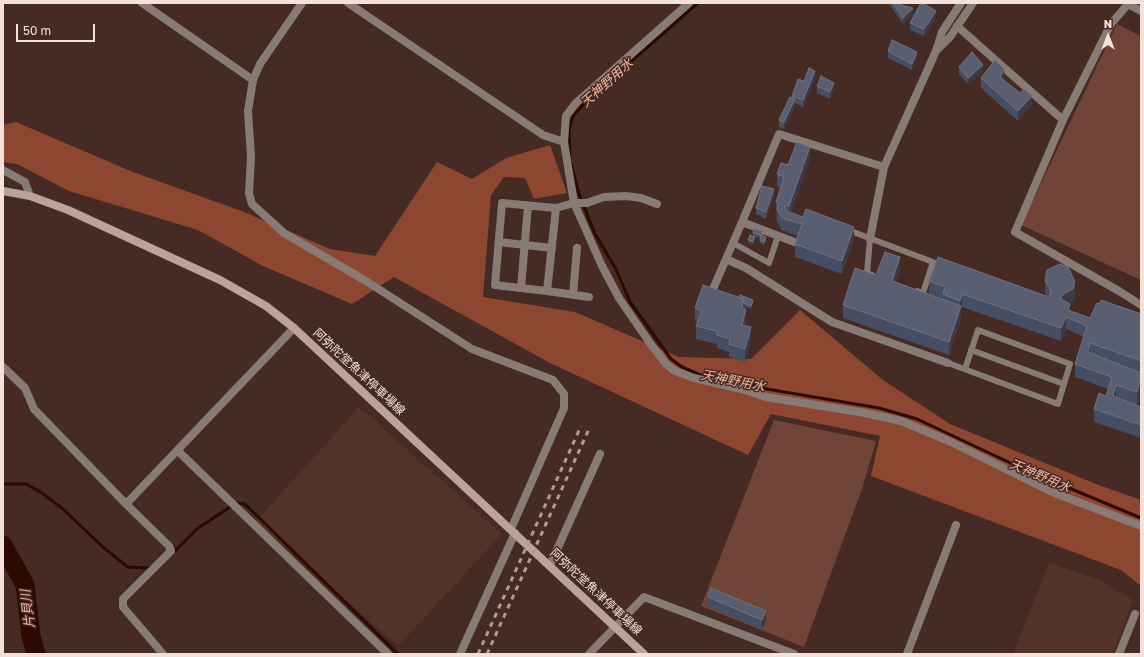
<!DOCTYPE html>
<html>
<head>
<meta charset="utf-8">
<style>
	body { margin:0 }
	#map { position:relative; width:1144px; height:657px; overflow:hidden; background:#452b23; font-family:"Golos Text",sans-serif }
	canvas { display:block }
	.frame { position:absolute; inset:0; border:4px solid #f3e1dc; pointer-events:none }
	.north { position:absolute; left:1088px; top:16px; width:40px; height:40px; -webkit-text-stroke:3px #452b23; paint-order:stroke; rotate:0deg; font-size:11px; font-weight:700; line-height:16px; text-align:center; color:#f3e1dc }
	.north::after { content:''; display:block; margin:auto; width:14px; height:18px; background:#f3e1dc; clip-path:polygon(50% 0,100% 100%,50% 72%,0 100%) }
	.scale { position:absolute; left:16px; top:24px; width:79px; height:18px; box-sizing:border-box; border:2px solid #f3e1dc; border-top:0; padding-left:5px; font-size:12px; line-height:14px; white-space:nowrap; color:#f3e1dc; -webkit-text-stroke:3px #452b23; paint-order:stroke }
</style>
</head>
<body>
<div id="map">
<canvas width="1144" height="657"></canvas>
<div class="frame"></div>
<div class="north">N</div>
<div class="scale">50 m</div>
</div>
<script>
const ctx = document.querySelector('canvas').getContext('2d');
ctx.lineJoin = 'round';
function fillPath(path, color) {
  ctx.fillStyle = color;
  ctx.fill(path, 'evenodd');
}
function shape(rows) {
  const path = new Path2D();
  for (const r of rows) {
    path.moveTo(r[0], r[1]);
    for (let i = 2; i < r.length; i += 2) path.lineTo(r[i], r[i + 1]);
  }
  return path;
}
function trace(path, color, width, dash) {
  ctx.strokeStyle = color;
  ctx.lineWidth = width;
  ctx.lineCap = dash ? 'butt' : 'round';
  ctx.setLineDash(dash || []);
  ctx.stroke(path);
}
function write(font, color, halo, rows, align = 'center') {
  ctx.font = font + ' "Golos Text","Noto Sans JP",sans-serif';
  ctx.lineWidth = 3;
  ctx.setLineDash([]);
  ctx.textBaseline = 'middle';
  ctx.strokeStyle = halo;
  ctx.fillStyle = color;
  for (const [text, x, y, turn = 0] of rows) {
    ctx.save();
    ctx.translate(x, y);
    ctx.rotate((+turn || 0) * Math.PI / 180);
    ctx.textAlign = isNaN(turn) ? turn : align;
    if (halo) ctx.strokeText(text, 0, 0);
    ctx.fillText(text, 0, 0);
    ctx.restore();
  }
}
fillPath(shape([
	[359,407,502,534,398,646,256,521],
	[1049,563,1100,580,1133,600,1113,654,1013,654]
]), '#533228');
fillPath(shape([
	[1117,24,1141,36,1141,280,1021,225],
	[774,420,876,441,863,486,804,647,701,606]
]), '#704436');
fillPath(shape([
	[16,122,133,172,244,212,330,249,375,256,437,162,472,179,506,158,550,145,567,193,534,199,525,178,504,177,491,195,483,297,575,312,679,357,751,359,800,310,883,380,950,424,1096,484,1141,500,1141,586,1121,570,871,476,880,436,771,414,748,455,550,363,394,277,352,304,263,266,198,230,69,191,17,164,3,162,3,125]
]), '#8d4731');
trace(shape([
	[570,158,569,129,573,116,587,100,698,3],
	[571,163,579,194,595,234,616,269,630,302,671,359,682,367,705,377,736,381,767,389,879,408,917,419,1021,468,1141,518],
	[3,484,26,484,42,493,63,509,104,548,128,567,150,568],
	[173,553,197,529,236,503,245,504,398,654]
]), '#2c0901', 3);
trace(shape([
	[3,545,25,585,31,636,36,654]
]), '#2c0901', 19);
trace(shape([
	[848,230,933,262,923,293,917,291],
	[870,239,867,273,872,275],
	[733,243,769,263,778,236],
	[971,350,1064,384],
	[948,363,1058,404,1070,364,978,330,965,369]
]), '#887b76', 6);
trace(shape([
	[142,3,253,80],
	[302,3,260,64,253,80,248,111,251,157,249,193,252,204,284,233,366,281,472,349,553,380,564,394,564,408,511,529],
	[348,3,543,135,564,142,566,116,576,103,689,3],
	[1141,11,1128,4,1111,24,1063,120,1015,232,1119,291,1141,305],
	[957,26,1063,120],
	[564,142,574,203,587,203,604,197,626,196,641,198,657,204],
	[3,170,25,182,30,196],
	[556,208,547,291,495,285,502,203,556,208,574,203,602,266,619,298,650,343,666,364,675,371,694,378,742,389,766,397,865,413,901,421,949,441,1052,492,1141,526],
	[499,242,552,248],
	[797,243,742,222,779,134,884,167],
	[726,259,746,268,832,322,948,363],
	[521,288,528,206],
	[713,289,742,222],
	[547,291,589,297],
	[573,295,577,248],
	[3,367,25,388,34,409,126,504,294,328],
	[178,451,388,654],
	[126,504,169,546,171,551,123,599,123,607,163,654],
	[550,565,600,454],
	[460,654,515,533],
	[589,654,644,597,794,654],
	[907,654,956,525],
	[1119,654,1135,614]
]), '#887b76', 8);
trace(shape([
	[937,50,950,37,973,3],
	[870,239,884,167,936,51,942,32,961,3]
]), '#887b76', 8);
trace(shape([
	[3,191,30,196,68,210,220,280,266,306,294,328,644,654]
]), '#b9a39c', 8);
trace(shape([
	[478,654,581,426],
	[487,654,589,429]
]), '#b09b95', 3, [5, 5]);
fillPath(shape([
	[890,3,900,3,901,5,913,15,903,24,890,5],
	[936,18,924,36,910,30,910,23],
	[888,51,917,59,912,70,888,58],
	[959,67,983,72,968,84,959,74],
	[815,78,803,107,795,103,795,106,784,129,779,127,779,120,792,98,792,96,804,81],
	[981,78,1004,79,1004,80,1032,105,1018,121,981,88],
	[817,86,834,90,830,99,817,93],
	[810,159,791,213,854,239,842,274,795,257,795,244,798,236,782,230,777,222,776,202,781,188,777,186,777,174,788,165],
	[774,195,766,219,756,214,756,208],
	[753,233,762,235,766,240,764,245,760,243,760,238,753,236],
	[748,240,755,240,753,244,748,243],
	[900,270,896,282,943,299,929,294,929,281,1047,296,1045,293,1045,280,1075,295,1073,302,1070,303,1070,311,1090,318,1141,314,1141,390,1137,405,1141,407,1141,438,1094,422,1094,409,1106,396,1108,389,1075,377,1075,364,1084,337,1066,329,1061,341,962,307,961,312,961,318,949,355,843,318,843,305,876,275],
	[703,285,753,303,751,309,744,306,746,322,745,325,751,340,745,362,729,357,729,352,717,348,717,344,696,339,696,326,698,322,695,321,695,308],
	[708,597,766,621,762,630,708,606]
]), '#464e63');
fillPath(shape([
	[913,8,913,15,903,24,903,18],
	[936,11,936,18,924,36,924,29],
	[917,52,917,59,912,70,912,64],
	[983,65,983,72,968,84,968,78],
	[1004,69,1004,79,1000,87,1000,77],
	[815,71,815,78,803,107,803,100],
	[834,83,834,90,830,99,830,92],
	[1032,96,1032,105,1018,121,1018,111],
	[795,99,795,106,784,129,784,122],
	[810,147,810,159,789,219,789,206],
	[774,189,774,195,766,219,766,212],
	[854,227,854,239,842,274,842,261],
	[900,257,900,270,892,294,892,281],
	[1075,282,1075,295,1073,302,1062,308,1061,299,1062,295],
	[962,294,962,307,961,312,961,318,949,355,949,342,960,307,960,301],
	[744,299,744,312,742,308],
	[1070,304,1070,317,1068,310],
	[746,309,746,322,742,337,742,325],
	[1066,317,1066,329,1061,341,1061,328],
	[751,327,751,340,745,362,745,349],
	[1090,343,1090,356,1088,352],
	[1141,377,1141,390,1137,405,1137,392],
	[1116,385,1116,398,1113,396],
	[766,611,766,621,762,630,762,620]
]), '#3e3944');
const building = shape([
	[893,3,900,3,901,5,913,8,903,18,893,3],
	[921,3,922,3,936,11,924,29,910,23,921,3],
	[892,40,917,52,912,64,888,51,892,40],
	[972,52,983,65,968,78,959,67,972,52],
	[995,60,1004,69,1000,77,1020,93,1024,89,1032,96,1018,111,981,78,995,60],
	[809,68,815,71,803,100,792,96,798,79,804,81,809,68],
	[821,76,834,83,830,92,817,86,821,76],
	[790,97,795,99,784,122,779,120,790,97],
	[797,142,810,147,789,206,784,206,786,211,803,217,806,209,854,227,842,261,795,244,802,224,782,218,777,209,779,203,776,202,784,177,777,174,781,163,788,165,797,142],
	[762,186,774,189,766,212,756,208,762,186],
	[754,229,762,231,761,235,753,233,754,229],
	[750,235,755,237,753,241,748,240,750,235],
	[761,235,766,237,764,242,760,240,761,235],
	[885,252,900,257,892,281,961,306,949,342,843,305,855,268,876,275,885,252],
	[938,257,1049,297,1051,291,1045,280,1047,270,1060,264,1068,267,1075,282,1073,289,1062,295,1061,299,1070,304,1068,310,1090,318,1097,303,1099,304,1101,300,1141,314,1141,361,1090,343,1088,352,1141,373,1141,377,1137,392,1116,385,1113,396,1141,407,1141,425,1094,409,1099,393,1106,396,1112,377,1075,364,1087,326,1066,317,1061,328,962,294,960,301,943,294,945,287,929,281,938,257],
	[703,285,744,299,742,308,746,309,742,325,751,327,745,349,729,344,730,339,717,335,717,331,696,326,702,311,695,308,703,285],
	[740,295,753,300,751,306,744,303,744,299,739,298,740,295],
	[711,588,766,611,762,620,708,597,711,588]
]);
fillPath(building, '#595e70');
trace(building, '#717281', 1);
write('12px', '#f3e1dc', '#452b23', [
	["阿弥陀堂魚津停車場線",359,372,43],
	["阿弥陀堂魚津停車場線",596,592,43]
]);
write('italic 13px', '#f4b4a1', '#452b23', [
	["天神野用水",607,83,-42],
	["天神野用水",733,381,11],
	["天神野用水",1040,476,23],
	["片貝川",28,609,-97]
]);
</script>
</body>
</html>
